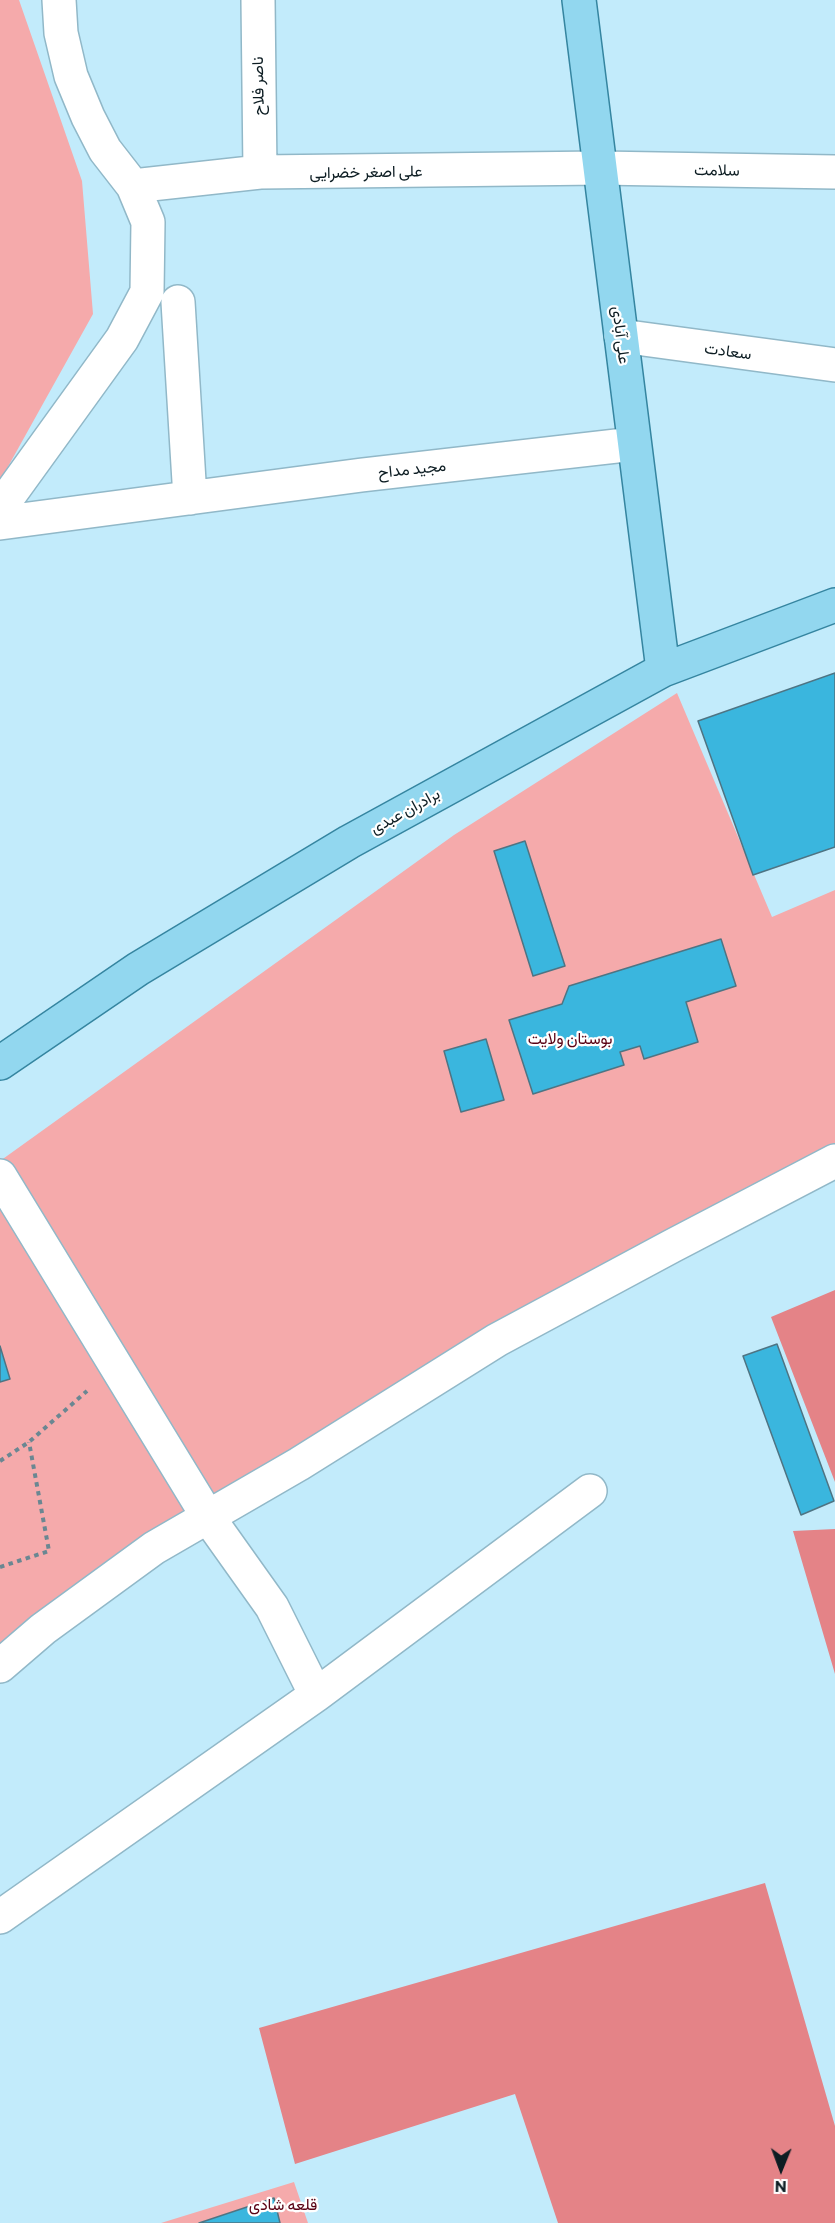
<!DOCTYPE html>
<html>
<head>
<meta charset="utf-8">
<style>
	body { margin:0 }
	#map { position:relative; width:835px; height:2223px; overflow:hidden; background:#c2ebfb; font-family:Commissioner,sans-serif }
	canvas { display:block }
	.north { position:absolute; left:751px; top:2139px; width:60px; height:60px; -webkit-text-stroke:4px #fff; paint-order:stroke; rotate:181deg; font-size:16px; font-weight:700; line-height:24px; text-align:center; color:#0d1d23 }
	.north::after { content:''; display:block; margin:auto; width:21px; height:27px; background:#0d1d23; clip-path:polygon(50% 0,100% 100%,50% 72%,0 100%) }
</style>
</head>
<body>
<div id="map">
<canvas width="835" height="2223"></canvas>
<div class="north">N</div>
</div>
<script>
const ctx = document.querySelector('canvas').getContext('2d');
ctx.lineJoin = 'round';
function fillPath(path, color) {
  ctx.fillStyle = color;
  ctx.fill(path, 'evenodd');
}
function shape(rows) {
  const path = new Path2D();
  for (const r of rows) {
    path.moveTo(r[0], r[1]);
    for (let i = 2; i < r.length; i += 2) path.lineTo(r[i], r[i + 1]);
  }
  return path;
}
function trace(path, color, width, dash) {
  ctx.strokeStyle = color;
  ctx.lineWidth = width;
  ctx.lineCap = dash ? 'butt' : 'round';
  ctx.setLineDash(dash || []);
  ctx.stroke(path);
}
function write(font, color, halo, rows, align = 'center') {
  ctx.font = font + ' Commissioner,Vazirmatn,sans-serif';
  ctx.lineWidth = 4.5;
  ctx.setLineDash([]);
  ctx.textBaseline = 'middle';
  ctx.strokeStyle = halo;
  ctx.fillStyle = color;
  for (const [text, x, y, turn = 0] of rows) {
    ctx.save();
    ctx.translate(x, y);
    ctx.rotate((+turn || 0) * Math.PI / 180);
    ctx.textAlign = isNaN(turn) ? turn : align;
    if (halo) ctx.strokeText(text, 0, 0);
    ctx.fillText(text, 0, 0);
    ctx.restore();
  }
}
fillPath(shape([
	[0,0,19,0,82,181,93,314,0,481],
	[677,693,772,917,835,890,835,1163,154,1548,0,1665,0,1161,454,835],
	[294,2182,308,2223,161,2223]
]), '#f5aaab');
fillPath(shape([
	[835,1290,835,1482,771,1317],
	[835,1529,835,1674,793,1531],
	[765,1883,835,2126,835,2223,558,2223,515,2094,295,2164,259,2028]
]), '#e48387');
const building = shape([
	[835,673,835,847,753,875,698,721,835,673],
	[525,841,565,966,533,976,494,851,525,841],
	[721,939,736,986,686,1002,698,1042,644,1059,640,1046,620,1052,624,1065,533,1094,509,1020,562,1004,569,986,721,939],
	[486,1039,504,1100,461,1112,444,1051,486,1039],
	[777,1344,834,1501,801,1515,743,1356,777,1344],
	[0,1346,10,1379,0,1382,0,1346],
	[274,2198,280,2223,199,2223,274,2198]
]);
fillPath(building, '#3ab6de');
trace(building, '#4e7483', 1.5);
const minor = shape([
	[258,0,260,172],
	[133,186,260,172,600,168,835,172],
	[178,302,190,498],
	[621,336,835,365],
	[0,508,122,339,147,292,148,222,133,186,105,150,88,117,71,76,61,33,59,0],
	[0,523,362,475,634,444],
	[0,1176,208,1517,272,1607,316,1695],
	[0,1666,43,1629,154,1548,299,1464,497,1340,672,1246,835,1161],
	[0,1917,316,1695,590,1491]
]);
const major = shape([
	[579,0,663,670],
	[0,1063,138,969,349,842,663,670,835,605]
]);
trace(minor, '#91b8c8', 36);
trace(major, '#3585a0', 36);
trace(shape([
	[0,1461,29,1442,87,1391],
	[0,1567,49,1551,29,1442]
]), '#6a8792', 4, [4.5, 4.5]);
trace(minor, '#fff', 33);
trace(major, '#92d7ef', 33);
write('16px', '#0d1d23', '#fff', [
	["ناصر فلاح",258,86,-91],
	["سلامت",717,170,1],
	["علی اصغر خضرایی",366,172,-1],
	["علی آبادی",621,335,83],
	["سعادت",728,351,8],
	["مجید مداح",412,469,-6],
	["برادران عبدی",405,811,-29]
]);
write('16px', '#580013', '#fff', [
	["بوستان ولایت",570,1039],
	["قلعه شادی",283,2205]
]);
</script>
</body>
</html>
